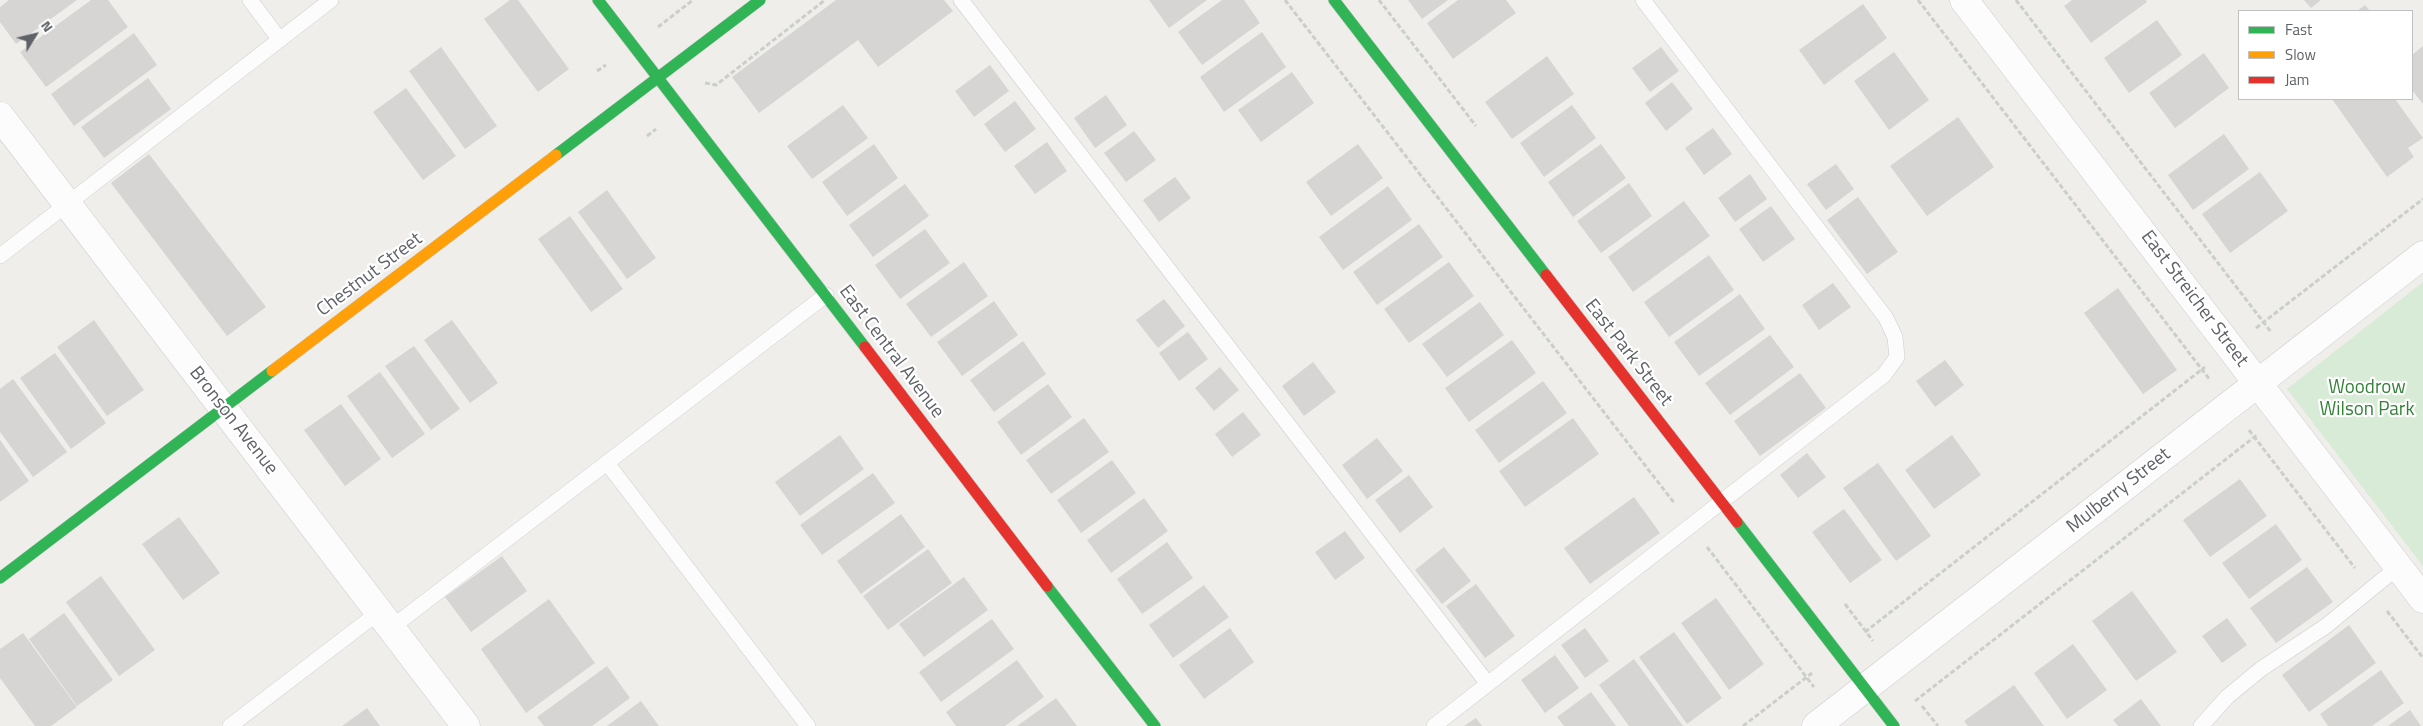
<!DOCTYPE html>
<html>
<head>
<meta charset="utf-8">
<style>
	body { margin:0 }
	#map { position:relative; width:2423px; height:726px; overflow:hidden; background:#efeeea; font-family:"Titillium Web",sans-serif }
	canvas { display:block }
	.legend { position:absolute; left:2238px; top:10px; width:175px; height:90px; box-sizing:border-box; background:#fff; border:1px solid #bfc1c3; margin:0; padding:6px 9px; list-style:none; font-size:15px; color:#5f6368 }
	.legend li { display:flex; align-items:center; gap:10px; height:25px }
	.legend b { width:25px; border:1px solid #bfc1c3 }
	.north { position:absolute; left:10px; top:10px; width:50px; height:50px; -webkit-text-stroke:4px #fff; paint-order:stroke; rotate:54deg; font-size:14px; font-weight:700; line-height:20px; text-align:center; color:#5f6368 }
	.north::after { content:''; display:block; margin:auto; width:18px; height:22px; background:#5f6368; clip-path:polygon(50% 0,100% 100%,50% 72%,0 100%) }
</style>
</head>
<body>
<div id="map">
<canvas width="2423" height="726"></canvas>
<ul class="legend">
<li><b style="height:6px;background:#30b455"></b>Fast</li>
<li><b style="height:6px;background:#ff9f0a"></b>Slow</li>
<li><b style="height:6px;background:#e5322d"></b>Jam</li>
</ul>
<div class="north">N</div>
</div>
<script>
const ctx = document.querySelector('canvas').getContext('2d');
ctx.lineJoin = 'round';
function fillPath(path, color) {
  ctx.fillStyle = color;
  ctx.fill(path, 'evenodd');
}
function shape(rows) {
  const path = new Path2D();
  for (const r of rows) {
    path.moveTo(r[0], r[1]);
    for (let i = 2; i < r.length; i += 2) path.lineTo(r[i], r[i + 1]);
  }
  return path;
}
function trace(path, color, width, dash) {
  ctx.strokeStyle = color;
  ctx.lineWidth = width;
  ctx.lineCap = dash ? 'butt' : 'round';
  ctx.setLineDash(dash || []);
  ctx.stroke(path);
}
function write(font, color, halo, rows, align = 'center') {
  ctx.font = font + ' "Titillium Web",sans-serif';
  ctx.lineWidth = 4.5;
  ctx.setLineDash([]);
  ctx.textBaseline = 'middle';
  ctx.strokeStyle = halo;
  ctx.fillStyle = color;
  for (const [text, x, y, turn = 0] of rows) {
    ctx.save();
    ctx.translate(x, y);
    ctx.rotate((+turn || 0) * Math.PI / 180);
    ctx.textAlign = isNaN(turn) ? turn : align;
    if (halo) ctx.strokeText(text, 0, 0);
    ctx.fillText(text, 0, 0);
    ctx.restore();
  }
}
fillPath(shape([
	[2423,282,2423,566,2287,389]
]), '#d8ebd6');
fillPath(shape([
	[9,0,77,0,16,44,0,22,0,7],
	[91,0,108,0,128,27,46,87,20,52],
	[510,0,518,0,569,69,538,92,484,19],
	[836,0,944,0,953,11,878,67,858,40,759,113,732,77],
	[1149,0,1207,0,1169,28],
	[1222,0,1244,0,1260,23,1202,65,1178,32],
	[1408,0,1448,0,1422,19],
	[1458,0,1506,0,1516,13,1453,59,1427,23],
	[2072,0,2146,0,2147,2,2091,43,2064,6],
	[2304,0,2321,0,2311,8],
	[1863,4,1887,38,1824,85,1799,50],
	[2365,5,2370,11,2357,11],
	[2157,20,2182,55,2129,93,2104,58],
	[1262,32,1286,67,1224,112,1200,77],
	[134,33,157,65,74,126,51,94],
	[2423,46,2423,104,2412,90,2412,55],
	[441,47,497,126,465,149,409,71],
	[1661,47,1679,71,1650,92,1632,68],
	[1894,52,1929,100,1889,130,1854,81],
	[2204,53,2229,88,2175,128,2149,93],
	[1547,56,1574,94,1512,139,1485,102],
	[990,65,1009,91,974,117,955,91],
	[1292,72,1314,103,1261,142,1238,110],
	[148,78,171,109,104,158,81,127],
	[1672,82,1693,109,1666,131,1645,103],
	[406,88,456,156,423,180,373,112],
	[1106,95,1127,125,1095,148,1074,118],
	[2332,99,2395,99,2423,138,2408,148,2414,157,2387,177],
	[1015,101,1036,129,1005,152,984,124],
	[843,105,868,138,812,179,787,146],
	[1572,105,1596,138,1544,177,1520,143],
	[1958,117,1994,167,1927,216,1890,166],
	[1713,128,1732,154,1704,175,1685,148],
	[1134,131,1156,160,1126,182,1104,153],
	[2224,134,2249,169,2193,210,2168,175],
	[1047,142,1067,171,1035,194,1014,166],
	[874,144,898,178,847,216,822,182],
	[1358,144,1383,178,1331,216,1306,182],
	[1601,144,1626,178,1573,217,1548,182],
	[149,154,266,307,227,336,111,183],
	[1836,164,1854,189,1826,210,1807,184],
	[2260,172,2288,211,2230,253,2202,214],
	[1750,174,1767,199,1735,222,1718,198],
	[1175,177,1191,198,1159,222,1143,200],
	[1629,183,1652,216,1601,253,1577,221],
	[905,184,929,216,873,257,849,225],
	[1388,186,1412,220,1343,270,1319,237],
	[607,190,656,258,627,279,578,212],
	[1858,197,1898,252,1867,274,1827,220],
	[1684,201,1710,236,1633,292,1608,257],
	[1771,206,1795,239,1763,262,1739,229],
	[570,216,623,289,591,312,538,239],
	[1419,224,1443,257,1377,305,1353,272],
	[925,229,950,263,900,299,875,265],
	[1709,255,1734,290,1669,337,1644,302],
	[964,262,988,296,931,337,906,304],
	[1449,262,1474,296,1409,343,1384,309],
	[1833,283,1851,307,1819,330,1802,305],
	[2118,288,2177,370,2143,394,2084,313],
	[1740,294,1765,329,1699,376,1674,342],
	[1164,299,1185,326,1158,348,1136,320],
	[994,301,1018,335,962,376,937,342],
	[1480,302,1504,335,1447,377,1422,344],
	[94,320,144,390,107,416,57,347],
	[452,320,498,383,470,403,424,340],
	[1188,332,1208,359,1179,381,1159,353],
	[1770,335,1794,367,1730,415,1705,383],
	[1512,340,1536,373,1469,422,1445,388],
	[1023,341,1046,374,994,412,970,380],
	[414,346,460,409,431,430,385,366],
	[55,353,106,423,71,449,20,378],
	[1945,360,1964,385,1935,407,1916,381],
	[1313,362,1336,392,1304,416,1282,386],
	[1220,367,1239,390,1214,411,1195,388],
	[380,372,425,434,392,458,347,396],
	[1800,373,1826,408,1760,456,1734,421],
	[13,379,67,452,33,477,0,432,0,389],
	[1543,381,1567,413,1499,463,1475,430],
	[1048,384,1072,417,1021,455,997,422],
	[341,404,381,459,345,486,304,430],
	[1243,412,1261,435,1232,457,1215,434],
	[1084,418,1109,452,1051,494,1026,460],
	[1573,418,1599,454,1525,507,1499,471],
	[840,435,864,469,800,516,775,482],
	[1952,435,1981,475,1934,509,1905,470],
	[1377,438,1403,471,1367,499,1342,465],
	[0,440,29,481,0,502],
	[1807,453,1826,477,1798,498,1780,475],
	[1112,460,1136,493,1081,533,1057,500],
	[1878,463,1931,536,1896,561,1843,488],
	[873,473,895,503,822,555,800,525],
	[1409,475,1433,507,1400,533,1375,500],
	[2240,479,2267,516,2210,557,2183,520],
	[1634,497,1660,533,1590,584,1564,548],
	[1144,498,1168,531,1111,573,1087,540],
	[1844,509,1882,560,1850,583,1812,532],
	[901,514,925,547,861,594,837,561],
	[179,517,220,573,183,600,142,544],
	[2276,524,2302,560,2249,599,2222,563],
	[1345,531,1365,558,1335,580,1315,552],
	[1167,542,1193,578,1142,614,1117,579],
	[1444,547,1471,581,1442,604,1415,570],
	[928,549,952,583,888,630,863,596],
	[502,556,527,591,471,632,445,597],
	[2307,567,2333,602,2276,643,2250,608],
	[101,576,155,650,119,676,66,602],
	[964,577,988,610,924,657,899,624],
	[1476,584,1515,636,1485,658,1446,606],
	[1204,585,1229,617,1173,658,1149,625],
	[2132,591,2177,652,2136,681,2092,621],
	[1716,598,1764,664,1729,690,1681,623],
	[549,599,595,663,526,713,481,649],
	[64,613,113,680,77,706,29,639],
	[2227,618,2247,645,2222,663,2202,636],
	[992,619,1014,649,941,702,919,672],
	[2349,625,2376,663,2309,712,2282,675],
	[1230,628,1254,662,1204,699,1179,665],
	[1585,628,1609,661,1585,678,1561,645],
	[1674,632,1722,698,1687,724,1639,657],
	[23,633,77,707,51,726,35,726,0,678,0,649],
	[2073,644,2107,690,2067,719,2034,673],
	[1555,655,1579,688,1545,713,1521,680],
	[1634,659,1683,726,1629,726,1599,685],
	[1017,660,1044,697,1005,726,956,726,946,712],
	[607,666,630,698,592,726,544,726,537,717],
	[2381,670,2404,703,2372,726,2328,726,2320,714],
	[2014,685,2044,726,1968,726,1964,721],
	[1591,692,1616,726,1564,726,1557,717],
	[1056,698,1077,726,1017,726],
	[2141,699,2161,726,2118,726,2113,720],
	[641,701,659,726,607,726],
	[367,708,380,726,342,726],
	[2410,710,2421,726,2388,726],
	[1476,718,1482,726,1464,726]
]), '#d6d5d3');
const lane = shape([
	[250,0,280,40],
	[961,0,1488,684],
	[0,256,331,0],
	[607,463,808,726],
	[391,628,826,295],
	[230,726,379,612],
	[1434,726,1884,375,1897,357,1895,337,1886,318,1643,0],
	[2201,726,2227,697,2261,669,2326,626,2398,567]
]);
const street = shape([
	[1964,0,2423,599],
	[0,116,466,726],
	[1816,726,2423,255]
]);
const fast = shape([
	[598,0,865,347],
	[1334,0,1546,275],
	[556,155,760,0],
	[1737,522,1894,726],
	[0,578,272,371],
	[1047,586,1155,726]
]);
const slow = shape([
	[272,371,556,155]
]);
const jam = shape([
	[1546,275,1737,522],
	[865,347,1047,586]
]);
trace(lane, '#cbcccc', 16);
trace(street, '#cbcccc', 29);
trace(fast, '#cacacb', 12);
trace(slow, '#cacacb', 12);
trace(jam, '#cacacb', 12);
trace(shape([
	[1285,0,1675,504],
	[1379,0,1476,126],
	[1918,0,2210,380],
	[2016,0,2271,332],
	[658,27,693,0],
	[597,71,606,65],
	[705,83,716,85,825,0],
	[647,136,656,129],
	[2256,328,2423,199],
	[2249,430,2355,568],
	[1707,547,1814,687],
	[1845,604,1873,641],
	[2387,611,2423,658],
	[1865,632,2205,367],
	[1915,701,2257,435],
	[1922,706,1938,726],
	[1743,726,1812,673]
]), '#cacfcc', 3, [5, 2.5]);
trace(lane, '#fdfcfc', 15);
trace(street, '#fdfcfc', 28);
trace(fast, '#30b455', 11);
trace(slow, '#ff9f0a', 11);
trace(jam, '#e5322d', 11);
write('19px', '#5f6368', '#fff', [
	["Chestnut Street",370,275,-37],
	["East Streicher Street",2194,299,53],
	["East Central Avenue",891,352,53],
	["East Park Street",1628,353,52],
	["Bronson Avenue",233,421,52],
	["Mulberry Street",2119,491,-38]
]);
write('19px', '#348238', '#fff', [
	["Woodrow",2367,388],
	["Wilson Park",2367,410]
]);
</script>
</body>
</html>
